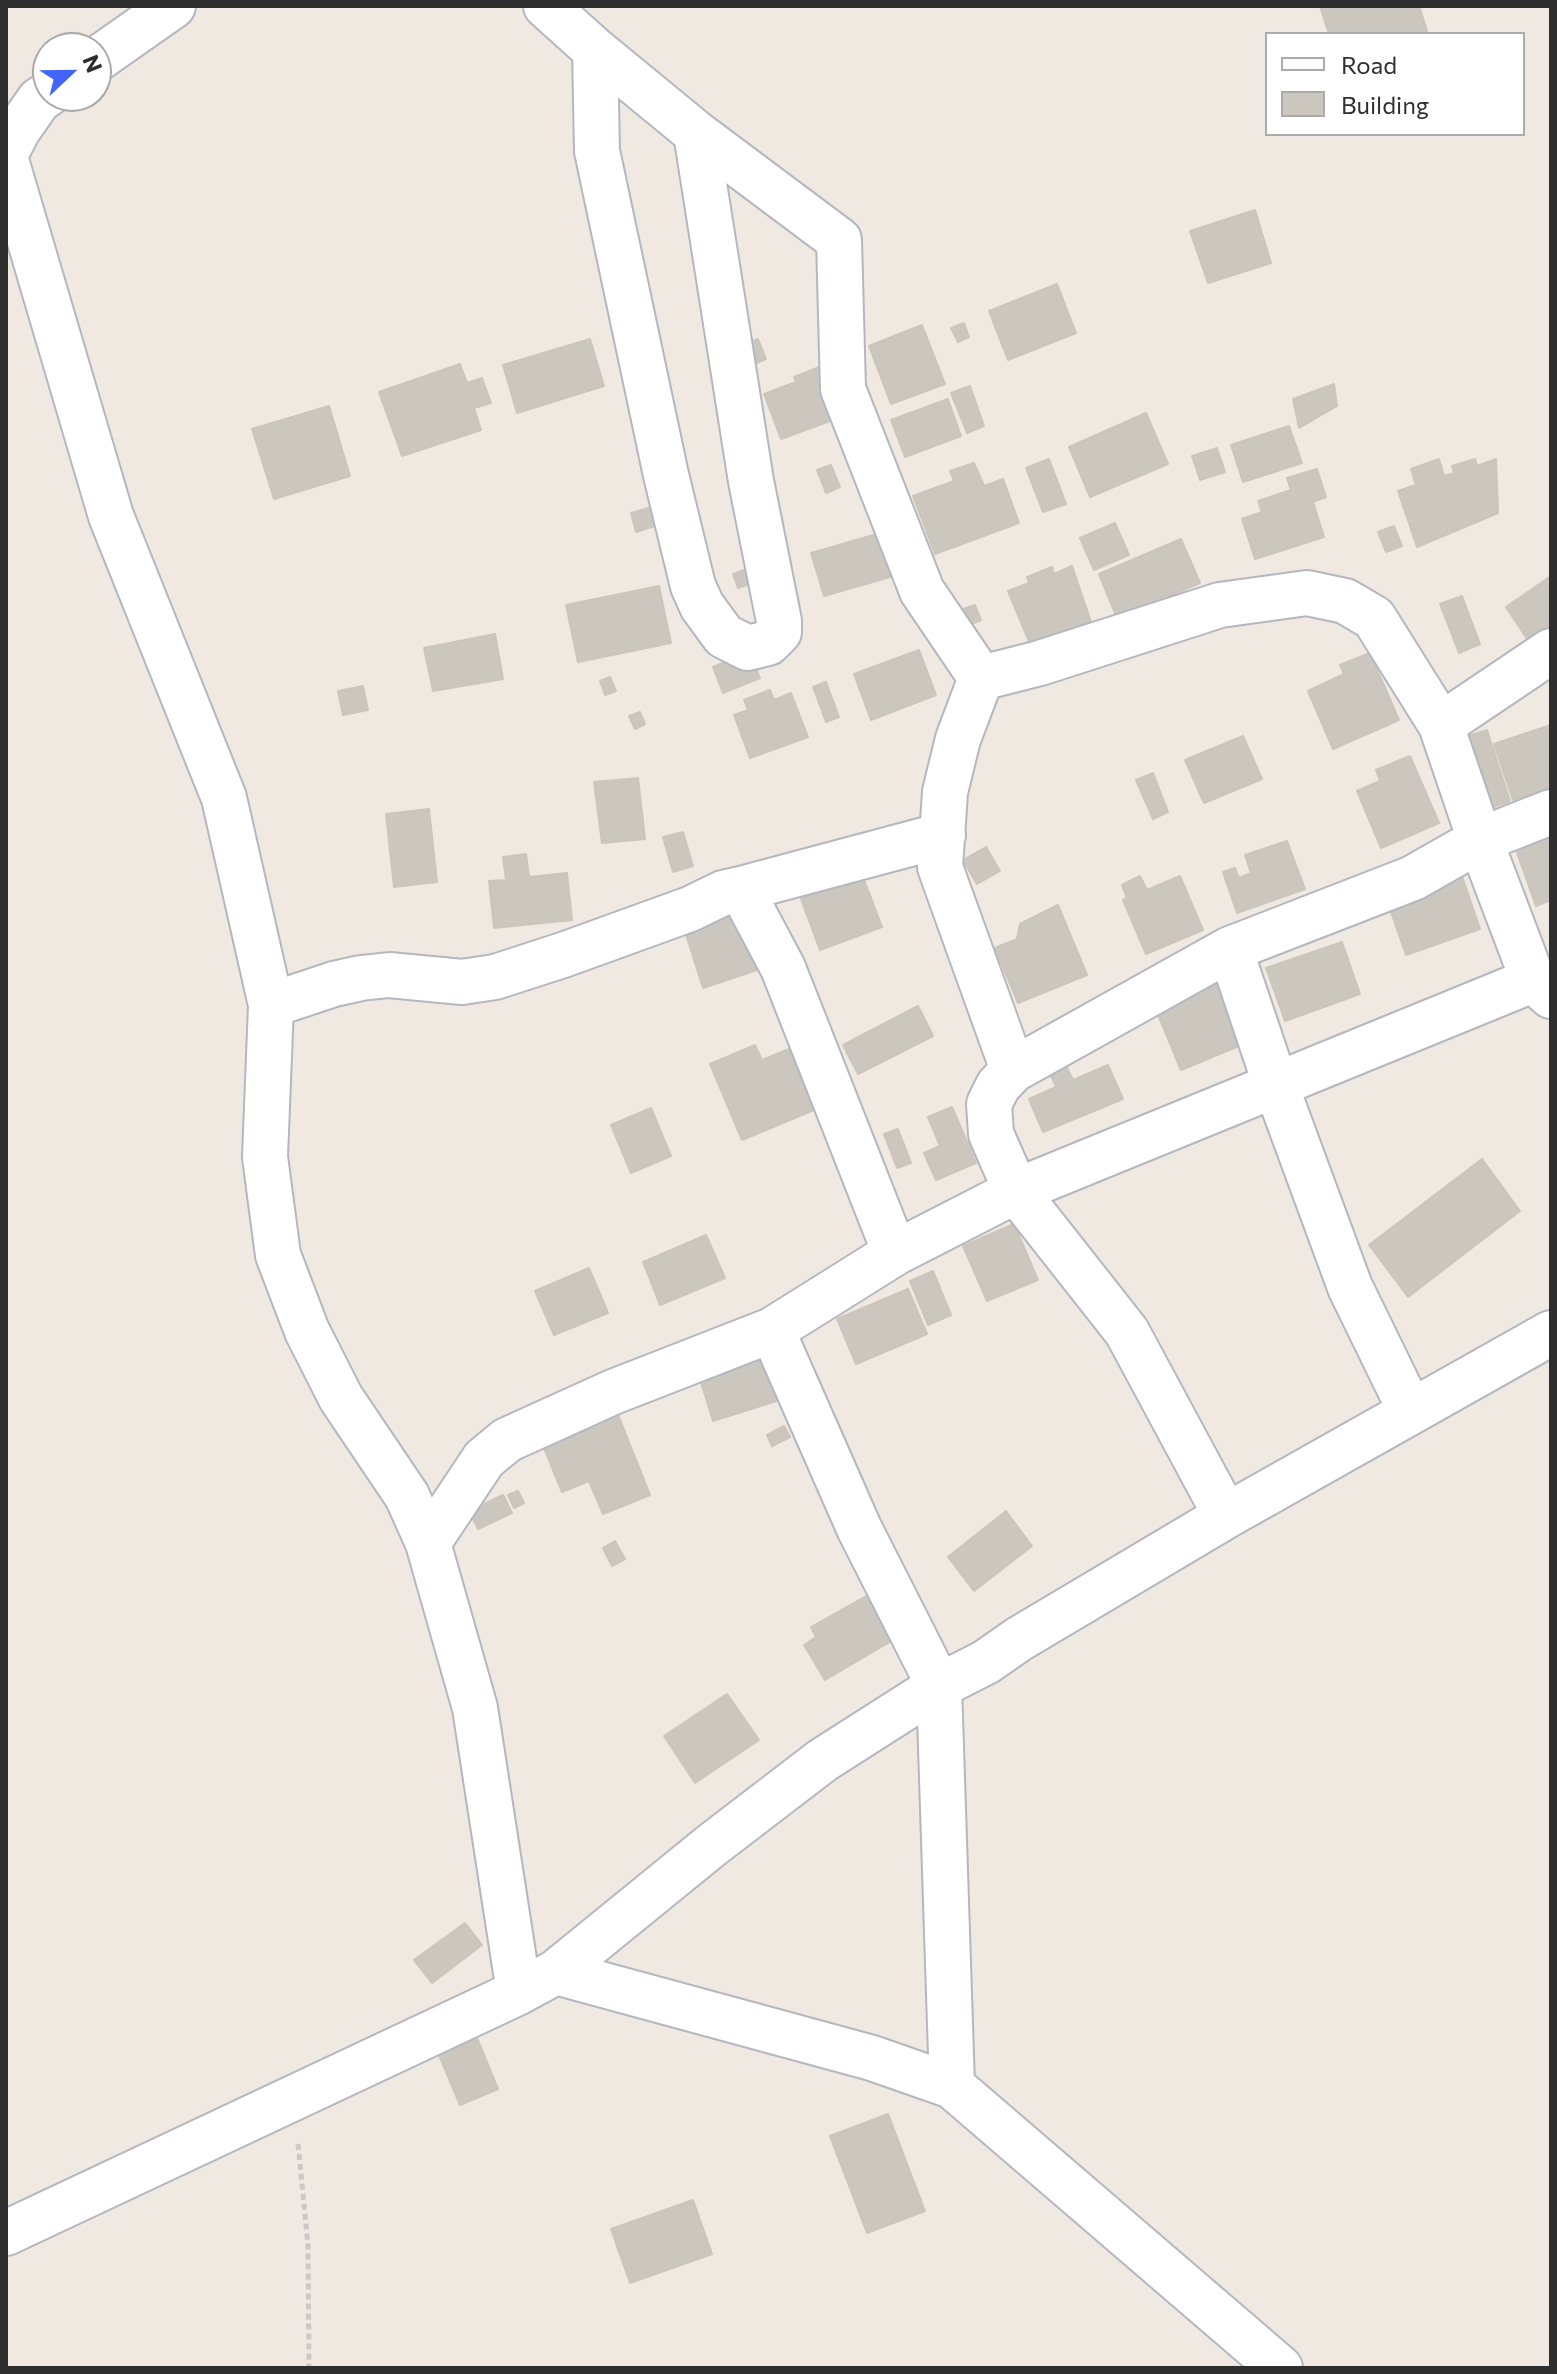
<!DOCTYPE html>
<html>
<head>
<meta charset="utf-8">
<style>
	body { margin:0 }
	#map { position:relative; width:1557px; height:2374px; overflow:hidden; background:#efe9e1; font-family:Commissioner,sans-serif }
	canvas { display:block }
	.frame { position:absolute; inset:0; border:8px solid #2e2e2e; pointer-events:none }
	.legend { position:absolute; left:1265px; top:32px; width:260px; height:104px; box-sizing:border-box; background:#fff; border:2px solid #ababab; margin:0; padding:10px 14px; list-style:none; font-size:24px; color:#2e2e2e }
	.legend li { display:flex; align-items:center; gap:16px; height:40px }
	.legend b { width:40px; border:2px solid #ababab }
	.north { position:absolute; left:32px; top:32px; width:80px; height:80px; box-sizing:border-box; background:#fff; border:2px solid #ababab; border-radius:50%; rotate:68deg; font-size:22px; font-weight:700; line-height:32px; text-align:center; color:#2e2e2e }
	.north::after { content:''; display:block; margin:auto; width:28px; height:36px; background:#4264fb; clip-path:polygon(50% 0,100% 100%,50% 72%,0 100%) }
</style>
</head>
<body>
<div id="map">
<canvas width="1557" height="2374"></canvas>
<div class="frame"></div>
<ul class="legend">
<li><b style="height:10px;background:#fff"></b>Road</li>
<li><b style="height:22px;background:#cbc7bf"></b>Building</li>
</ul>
<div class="north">N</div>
</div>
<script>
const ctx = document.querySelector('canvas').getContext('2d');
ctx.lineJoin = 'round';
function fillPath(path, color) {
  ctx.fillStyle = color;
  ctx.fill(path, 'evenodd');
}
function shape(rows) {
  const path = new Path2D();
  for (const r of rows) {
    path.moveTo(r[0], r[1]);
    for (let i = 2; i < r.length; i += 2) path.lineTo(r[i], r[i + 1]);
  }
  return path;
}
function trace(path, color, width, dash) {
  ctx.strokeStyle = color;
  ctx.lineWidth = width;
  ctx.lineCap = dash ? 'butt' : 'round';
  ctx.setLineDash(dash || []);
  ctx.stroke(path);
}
const building = shape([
	[1320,6,1419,6,1428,34,1329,34,1320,6],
	[1255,210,1271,263,1208,283,1190,231,1255,210],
	[1057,284,1076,333,1008,360,989,311,1057,284],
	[964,323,969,337,958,342,951,328,964,323],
	[922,325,945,384,891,404,869,346,922,325],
	[590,339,604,386,517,413,503,365,590,339],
	[758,339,766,359,747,367,738,347,758,339],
	[460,364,467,383,482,378,491,403,474,408,481,430,402,456,379,392,460,364],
	[822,366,841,417,781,439,764,394,796,382,794,377,822,366],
	[1334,384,1337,406,1299,428,1293,399,1334,384],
	[970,386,984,426,967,433,951,393,970,386],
	[948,399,961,436,905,457,891,420,948,399],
	[329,406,350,476,274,499,252,429,329,406],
	[1146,413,1168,464,1090,497,1069,447,1146,413],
	[1289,426,1302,463,1243,482,1231,445,1289,426],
	[1217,448,1225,472,1200,480,1192,456,1217,448],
	[1049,459,1066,504,1043,512,1026,468,1049,459],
	[1439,459,1444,476,1454,473,1452,466,1475,459,1477,466,1496,459,1498,513,1417,547,1398,491,1416,485,1411,469,1439,459],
	[974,463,984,486,1003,479,1019,523,935,554,913,496,954,481,950,471,974,463],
	[831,465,840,487,826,493,817,470,831,465],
	[1317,469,1326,497,1313,502,1324,537,1255,559,1242,519,1262,512,1258,501,1291,490,1287,478,1317,469],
	[659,505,664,523,636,532,631,513,659,505],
	[1115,523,1129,555,1094,570,1080,538,1115,523],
	[1394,526,1402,546,1386,552,1378,532,1394,526],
	[884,532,897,575,824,596,811,553,884,532],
	[1181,539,1200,583,1117,618,1099,574,1181,539],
	[1072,566,1093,628,1033,651,1008,591,1029,583,1027,577,1052,567,1054,574,1072,566],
	[753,567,758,581,738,588,733,574,753,567],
	[1551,576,1551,636,1533,648,1506,607,1551,576],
	[659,586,671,643,578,662,566,605,659,586],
	[1462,596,1480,644,1459,653,1440,604,1462,596],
	[975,605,981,620,964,627,957,611,975,605],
	[495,634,503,679,433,691,424,648,495,634],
	[919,650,936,695,871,720,854,674,919,650],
	[750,652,760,678,723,693,713,667,750,652],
	[1370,653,1399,720,1333,749,1308,691,1344,674,1340,665,1370,653],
	[610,677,616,691,605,695,600,681,610,677],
	[826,682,839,717,826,722,813,687,826,682],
	[363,686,368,710,343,715,338,691,363,686],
	[770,690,774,700,791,693,808,737,750,758,734,715,748,710,744,700,770,690],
	[640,712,645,724,635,729,629,716,640,712],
	[1551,725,1551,787,1513,800,1494,744,1551,725],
	[1487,730,1510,801,1480,812,1456,740,1487,730],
	[1243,736,1262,779,1204,803,1185,760,1243,736],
	[1410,756,1439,823,1381,848,1357,791,1380,781,1376,770,1410,756],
	[1153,773,1168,812,1153,819,1136,780,1153,773],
	[638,778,645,839,602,843,594,782,638,778],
	[429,809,437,882,394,887,386,814,429,809],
	[683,832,693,866,673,872,663,837,683,832],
	[1551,834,1551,900,1536,906,1511,836,1551,834],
	[1287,841,1305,889,1237,913,1223,872,1235,868,1239,878,1251,873,1245,855,1287,841],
	[986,847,1000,871,977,884,963,860,986,847],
	[526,854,529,877,567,873,572,920,494,928,489,881,506,880,503,857,526,854],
	[858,864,882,927,820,950,801,899,837,886,858,864],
	[1140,876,1147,890,1180,876,1203,930,1146,954,1123,900,1127,898,1122,885,1140,876],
	[1462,876,1480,929,1406,955,1388,903,1462,876],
	[735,904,757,970,703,988,682,922,735,904],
	[1058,905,1087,975,1018,1003,995,948,1017,939,1020,924,1058,905],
	[1342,942,1360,994,1285,1021,1266,968,1342,942],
	[1213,973,1219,987,1222,985,1246,1043,1181,1070,1157,1012,1192,997,1186,984,1213,973],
	[918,1006,933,1036,858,1074,843,1045,918,1006],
	[755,1045,762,1060,789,1049,814,1110,742,1140,710,1064,755,1045],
	[1064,1062,1073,1080,1108,1065,1123,1099,1043,1132,1029,1099,1056,1087,1048,1068,1064,1062],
	[952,1107,976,1163,936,1180,924,1153,940,1146,928,1117,952,1107],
	[651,1108,671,1156,631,1173,611,1125,651,1108],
	[898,1129,911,1163,897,1168,884,1134,898,1129],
	[1482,1159,1520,1211,1408,1297,1369,1245,1482,1159],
	[1014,1224,1038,1280,987,1301,963,1246,1014,1224],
	[706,1235,725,1278,660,1305,643,1262,706,1235],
	[589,1268,608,1313,554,1335,535,1291,589,1268],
	[933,1271,951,1315,928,1325,910,1281,933,1271],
	[908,1289,927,1334,856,1364,837,1319,908,1289],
	[775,1352,789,1397,713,1421,699,1376,775,1352],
	[617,1412,650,1495,603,1514,589,1481,562,1492,542,1443,617,1412],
	[784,1426,790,1437,772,1446,767,1435,784,1426],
	[518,1491,524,1503,514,1508,508,1495,518,1491],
	[503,1495,512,1513,478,1529,469,1511,503,1495],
	[1006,1511,1032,1546,974,1591,948,1557,1006,1511],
	[615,1541,625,1559,612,1566,603,1548,615,1541],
	[868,1595,893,1640,825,1680,804,1645,816,1637,811,1627,868,1595],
	[727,1694,759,1740,695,1783,664,1736,727,1694],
	[465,1923,482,1945,432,1983,414,1960,465,1923],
	[477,2038,498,2089,460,2105,439,2055,477,2038],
	[888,2114,925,2211,867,2233,830,2136,888,2114],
	[693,2200,712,2254,630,2283,611,2229,693,2200]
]);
fillPath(building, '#cbc7bf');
trace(building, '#cbc5ba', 2);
const minor = shape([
	[546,6,595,50,696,133,839,240,843,389,922,591,981,678,958,739,945,792,940,867,1013,1070],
	[595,50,597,151,666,475,693,586,702,606,724,636,748,648,768,643,779,632,779,621,751,481,696,133],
	[96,60,173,6],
	[6,153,18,130,39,100,48,94],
	[6,160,111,516,224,798,271,1005,265,1157,278,1255,307,1331,341,1398,407,1496,428,1543,475,1708,519,1992],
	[981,678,1040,663,1220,605,1307,593,1345,601,1374,618,1441,725,1480,840,1533,980,1551,996],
	[1441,725,1551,651],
	[741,889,943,835],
	[1230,949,1276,1086,1350,1287,1411,1412],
	[271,1005,334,984,361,978,389,975,462,982,495,977,563,955,690,909,723,893,741,889,783,968,895,1253],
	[1226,1516,1127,1332,1016,1191,991,1134,989,1104,998,1086,1013,1070,1230,949,1413,878,1480,840,1551,812],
	[428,1543,484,1459,507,1440,613,1392,772,1330,895,1253,1016,1191,1533,980],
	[556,1972,712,1845,823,1760,939,1686,859,1528,772,1330],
	[952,2086,939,1686,986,1662,1019,1639,1226,1516,1551,1333],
	[6,2233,519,1992,556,1972,872,2058,952,2086,1280,2368]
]);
trace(minor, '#b4b7c1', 48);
trace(shape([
	[298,2144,308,2245,309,2368]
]), '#c9c9c9', 5, [6, 4]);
trace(minor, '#fff', 44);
</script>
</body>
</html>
